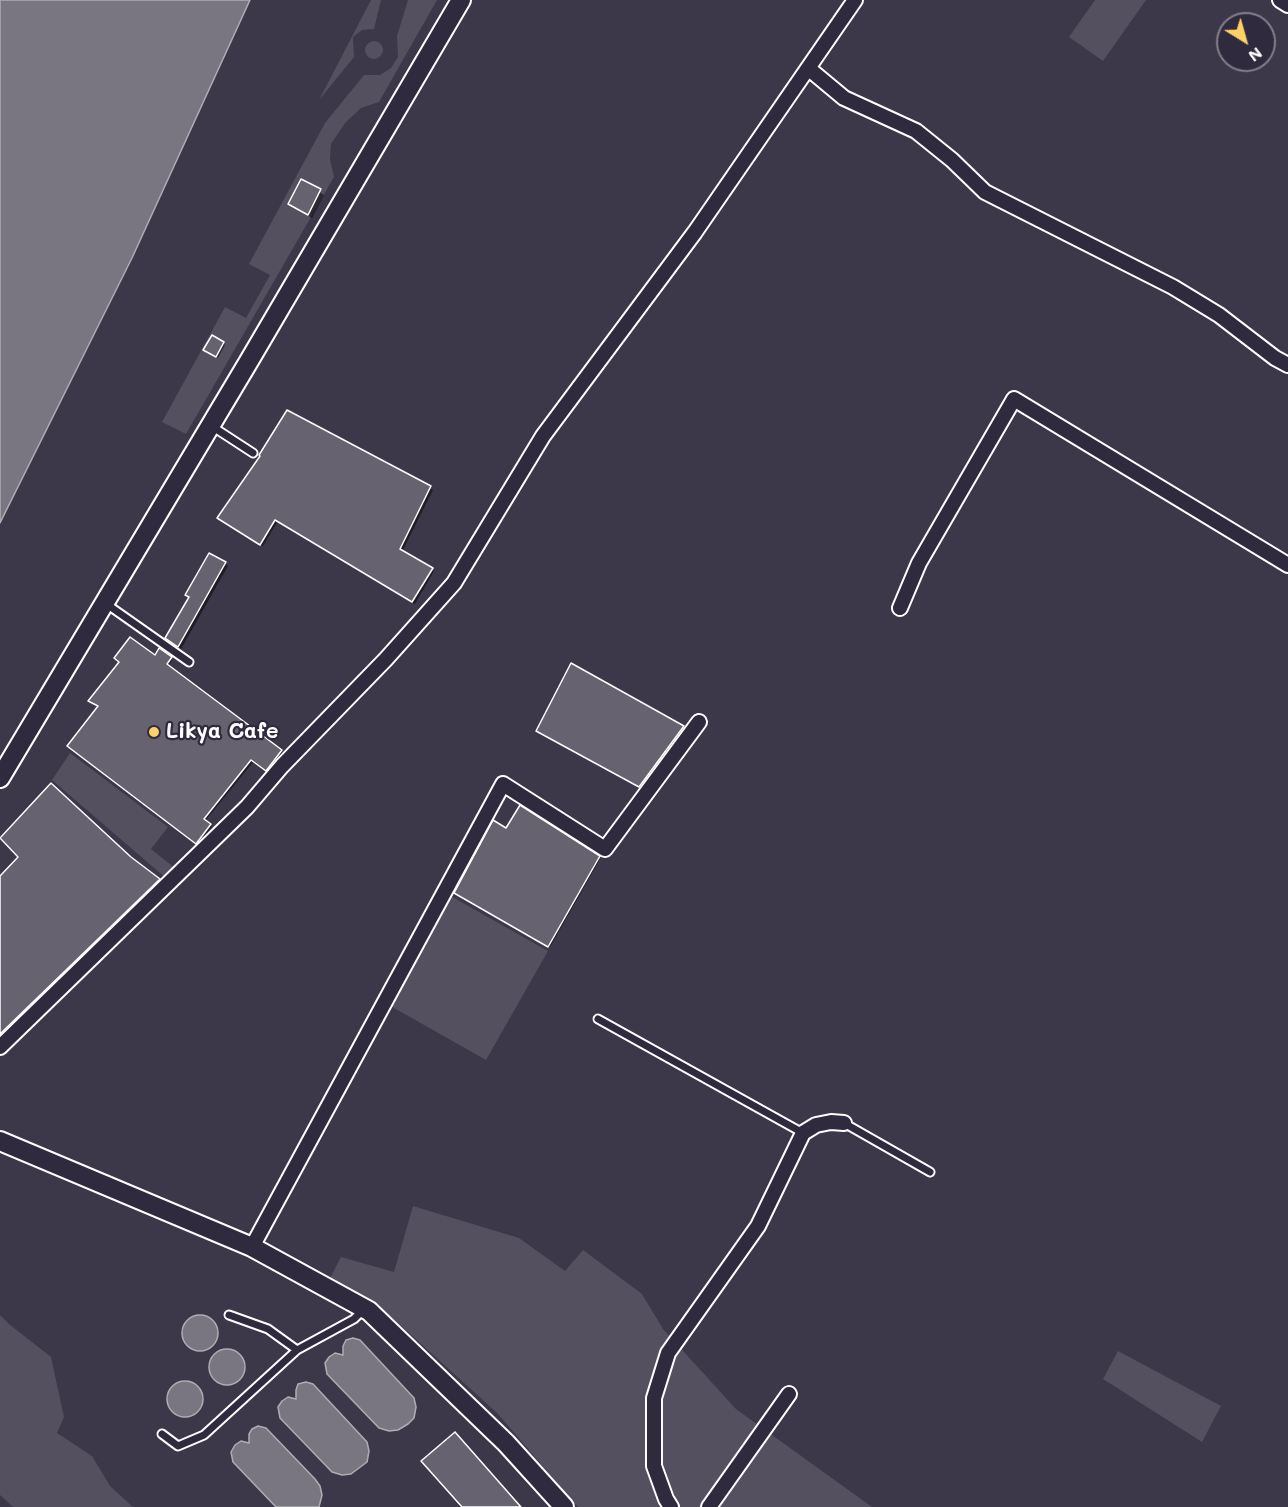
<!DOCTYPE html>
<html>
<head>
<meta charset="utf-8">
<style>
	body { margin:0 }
	#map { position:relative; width:1288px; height:1507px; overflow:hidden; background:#3c3749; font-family:Mali,sans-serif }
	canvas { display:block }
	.north { position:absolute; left:1216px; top:12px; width:60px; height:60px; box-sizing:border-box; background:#2f2a3d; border:2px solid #827f8b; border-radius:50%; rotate:143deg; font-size:16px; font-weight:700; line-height:24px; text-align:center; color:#fff }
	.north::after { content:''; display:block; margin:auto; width:21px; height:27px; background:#ffd166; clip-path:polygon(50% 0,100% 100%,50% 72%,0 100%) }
</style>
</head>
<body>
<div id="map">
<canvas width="1288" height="1507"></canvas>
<div class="north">N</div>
</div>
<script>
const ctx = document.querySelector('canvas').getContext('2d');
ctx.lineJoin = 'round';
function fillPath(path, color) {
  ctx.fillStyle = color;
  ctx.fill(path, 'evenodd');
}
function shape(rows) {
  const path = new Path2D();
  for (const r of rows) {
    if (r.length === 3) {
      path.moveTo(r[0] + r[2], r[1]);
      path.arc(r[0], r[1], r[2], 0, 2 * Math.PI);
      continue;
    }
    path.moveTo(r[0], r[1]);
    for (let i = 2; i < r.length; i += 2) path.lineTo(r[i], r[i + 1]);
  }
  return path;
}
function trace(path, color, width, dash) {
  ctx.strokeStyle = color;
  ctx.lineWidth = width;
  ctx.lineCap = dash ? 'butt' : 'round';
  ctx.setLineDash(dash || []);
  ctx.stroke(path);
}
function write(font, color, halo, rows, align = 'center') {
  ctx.font = font + ' Mali,sans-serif';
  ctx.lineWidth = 4.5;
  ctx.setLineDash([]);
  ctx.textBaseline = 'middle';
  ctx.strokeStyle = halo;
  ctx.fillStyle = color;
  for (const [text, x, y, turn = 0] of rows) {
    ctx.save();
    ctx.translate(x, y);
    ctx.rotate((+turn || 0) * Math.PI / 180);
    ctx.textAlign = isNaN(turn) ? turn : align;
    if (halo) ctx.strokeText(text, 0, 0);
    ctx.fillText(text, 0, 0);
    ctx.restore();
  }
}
fillPath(shape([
	[371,0,381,0,374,29,362,30,353,37,354,57,319,100],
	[408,0,437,0,379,102,361,108,345,123,331,144,330,159,334,177,186,434,162,422,225,307,246,318,270,275,249,264,325,123,364,75,380,75,391,68,398,57,397,36],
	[1095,0,1146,0,1103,61,1069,37],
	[374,50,9],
	[70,753,168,827,151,849,176,869,167,879,52,780],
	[449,895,548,951,486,1060,387,1004],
	[413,1206,519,1238,565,1271,583,1250,642,1294,663,1329,736,1409,872,1507,578,1507,497,1413,387,1313,330,1278,341,1257,394,1272],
	[0,1315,9,1324,51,1357,64,1417,57,1433,92,1456,110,1486,133,1507,13,1507,0,1495],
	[1118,1351,1221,1406,1202,1442,1103,1379]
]), '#555060');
const water = shape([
	[0,0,250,0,132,258,0,523,0,0],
	[200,1333,18],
	[353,1338,360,1340,414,1398,416,1407,414,1418,408,1424,398,1430,389,1431,379,1428,327,1374,325,1363,329,1357,335,1353,343,1355,343,1346,346,1340,353,1338],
	[227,1367,18],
	[185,1399,18],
	[306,1382,313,1384,367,1442,369,1451,367,1462,351,1474,342,1475,332,1472,280,1418,278,1407,282,1401,288,1397,296,1399,296,1390,298,1384,306,1382],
	[258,1426,266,1428,315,1479,320,1486,322,1495,319,1507,276,1507,233,1462,231,1452,235,1445,241,1441,249,1443,249,1434,252,1429,258,1426]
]);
fillPath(water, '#797682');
trace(water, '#afadb4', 1.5);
fillPath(shape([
	[302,181,324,195,312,218,289,204],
	[223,343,225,345,218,358,206,352],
	[287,412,433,490,402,552,434,571,415,604,278,521,263,546,221,520],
	[225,563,228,566,181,649,170,641],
	[155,657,171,658,172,660,168,667,282,753,268,771,254,761,205,821,212,827,198,845,69,746,100,706,90,701],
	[683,727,684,729,641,788,539,732],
	[507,830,600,859,550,947,457,895],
	[130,859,160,882,28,1008,0,1038,0,879]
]), '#0007');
const building = shape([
	[301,179,321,189,308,215,288,204,301,179],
	[212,335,224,342,216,357,203,350,212,335],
	[287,410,431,486,400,549,433,568,412,602,275,520,260,545,217,518,260,456,259,455,287,410],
	[209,553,226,562,178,647,165,638,189,597,185,595,209,553],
	[130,637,155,655,159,648,172,657,167,664,282,750,266,771,251,760,204,819,211,824,196,844,67,746,98,706,88,701,119,662,114,658,130,637],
	[571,663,684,726,639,787,536,731,571,663],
	[51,783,131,857,160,879,0,1034,0,876,18,857,0,838,51,783],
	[520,805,600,856,548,947,454,893,493,820,506,828,520,805],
	[455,1432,521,1507,462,1507,421,1461,455,1432]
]);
fillPath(building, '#666270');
trace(building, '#fff', 1.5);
const service = shape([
	[210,425,253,453],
	[105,603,189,662],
	[598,1019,803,1133],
	[844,1123,930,1172],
	[229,1315,268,1329,297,1350],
	[162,1434,178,1446,204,1435,297,1350,354,1319,364,1309]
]);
const minor = shape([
	[1280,0,1288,5],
	[808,68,844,98,916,131,952,160,985,192,1173,287,1219,315,1275,358,1288,365],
	[900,608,919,563,1014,399,1288,565],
	[0,1047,247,807,282,766,386,659,454,583,543,436,695,232,855,0],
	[252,1247,503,784,605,849,699,722],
	[671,1507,666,1499,654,1466,654,1398,668,1353,758,1226,803,1133,816,1125,831,1122,844,1123],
	[709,1507,789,1394]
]);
const tertiary = shape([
	[0,778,249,361,461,0],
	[0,1141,252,1247,369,1311,506,1443,564,1507]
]);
trace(service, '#fff', 11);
trace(minor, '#fff', 18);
trace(tertiary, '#fff', 22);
trace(service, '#2f2a3d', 7);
trace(minor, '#2f2a3d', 14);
trace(tertiary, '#2f2a3d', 18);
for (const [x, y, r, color] of [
	[154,732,6,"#ffd166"]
]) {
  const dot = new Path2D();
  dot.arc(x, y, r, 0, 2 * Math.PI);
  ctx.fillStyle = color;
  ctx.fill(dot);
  trace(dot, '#2f2a3d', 2);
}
write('bold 21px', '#fff', '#2f2a3d', [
	["Likya Cafe",166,732]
], 'left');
</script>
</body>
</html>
